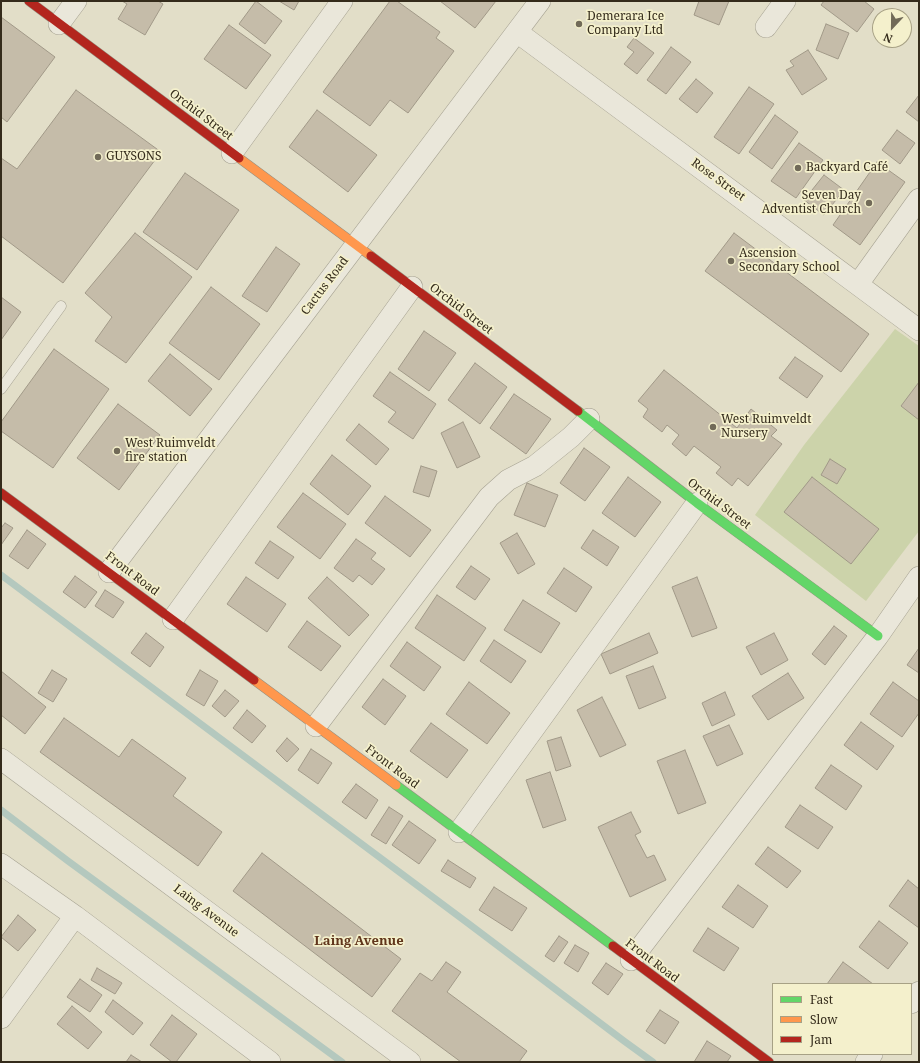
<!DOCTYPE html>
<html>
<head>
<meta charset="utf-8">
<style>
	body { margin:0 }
	#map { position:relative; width:920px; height:1063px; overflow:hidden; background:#e2dec8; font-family:"Noto Serif",serif }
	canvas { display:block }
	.frame { position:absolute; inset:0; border:2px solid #342b1b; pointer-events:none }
	.legend { position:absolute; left:772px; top:983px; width:140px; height:72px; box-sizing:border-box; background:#f4f0cc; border:1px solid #a7a185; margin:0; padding:5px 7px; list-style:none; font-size:12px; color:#342b1b }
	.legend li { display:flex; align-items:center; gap:8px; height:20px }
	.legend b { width:20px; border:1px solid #a7a185 }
	.north { position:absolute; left:872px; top:8px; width:40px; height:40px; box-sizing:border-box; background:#f4f0cc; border:1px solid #a7a185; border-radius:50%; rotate:202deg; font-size:11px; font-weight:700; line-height:16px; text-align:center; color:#342b1b }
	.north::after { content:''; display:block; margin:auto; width:14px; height:18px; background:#716a58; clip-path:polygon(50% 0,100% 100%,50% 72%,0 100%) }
</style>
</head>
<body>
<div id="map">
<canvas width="920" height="1063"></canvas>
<div class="frame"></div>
<ul class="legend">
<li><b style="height:5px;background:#63d668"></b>Fast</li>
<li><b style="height:5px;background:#ff974d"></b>Slow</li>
<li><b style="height:5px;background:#b3261e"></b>Jam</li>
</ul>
<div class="north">N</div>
</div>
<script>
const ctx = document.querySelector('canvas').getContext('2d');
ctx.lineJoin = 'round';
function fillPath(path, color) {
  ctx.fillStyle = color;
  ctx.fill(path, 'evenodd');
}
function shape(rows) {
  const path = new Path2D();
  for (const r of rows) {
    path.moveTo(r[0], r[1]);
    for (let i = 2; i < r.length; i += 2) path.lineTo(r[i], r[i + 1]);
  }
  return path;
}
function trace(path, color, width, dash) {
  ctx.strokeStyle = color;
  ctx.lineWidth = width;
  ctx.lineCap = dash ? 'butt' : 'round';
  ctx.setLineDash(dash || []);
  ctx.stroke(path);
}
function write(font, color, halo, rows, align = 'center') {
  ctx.font = font + ' "Noto Serif",serif';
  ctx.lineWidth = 3.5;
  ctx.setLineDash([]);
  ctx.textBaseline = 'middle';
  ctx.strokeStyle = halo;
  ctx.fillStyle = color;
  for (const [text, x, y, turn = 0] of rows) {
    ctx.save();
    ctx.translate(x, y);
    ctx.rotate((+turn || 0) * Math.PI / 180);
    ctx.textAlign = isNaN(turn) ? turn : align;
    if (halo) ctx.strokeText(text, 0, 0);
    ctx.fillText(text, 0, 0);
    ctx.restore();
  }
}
fillPath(shape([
	[895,329,919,346,919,531,866,601,755,515,804,445]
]), '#ccd3aa');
trace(shape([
	[1,575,469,924,624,1041,653,1062],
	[1,810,68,861,342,1062]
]), '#b4c8be', 7);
const building = shape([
	[122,1,158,1,163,4,145,35,118,19,127,4,122,1],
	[256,1,282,21,265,44,239,24,256,1],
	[279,1,299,1,294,10,279,1],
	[390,1,397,1,440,32,436,38,454,51,408,113,390,100,370,126,323,92,390,1],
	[440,1,496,1,475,28,440,1],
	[699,1,729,1,719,25,694,15,699,1],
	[824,1,864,1,874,9,857,32,821,5,824,1],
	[1,17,55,57,7,122,1,117,1,17],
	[826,24,849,33,838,59,816,50,826,24],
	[229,25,271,55,246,89,204,59,229,25],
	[634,38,654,53,637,74,624,64,634,52,627,47,634,38],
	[671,47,691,62,666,94,647,80,671,47],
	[808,50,827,79,802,95,786,70,794,66,790,61,808,50],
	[696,79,713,93,697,113,679,99,696,79],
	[749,87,774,104,739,154,714,137,749,87],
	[76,90,161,152,63,283,1,236,1,158,17,169,76,90],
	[919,95,919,122,906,112,919,95],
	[317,110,377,155,348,192,289,147,317,110],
	[775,115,798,132,772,169,749,152,775,115],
	[897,130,915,143,900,164,882,150,897,130],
	[799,143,823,160,796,198,771,181,799,143],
	[877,162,905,182,860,245,833,225,877,162],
	[185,173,239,210,197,270,143,232,185,173],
	[824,175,844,190,824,215,804,200,824,175],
	[135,233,192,277,126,363,95,341,112,317,85,293,135,233],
	[734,233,869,334,841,372,705,271,734,233],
	[276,247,300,264,267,312,242,296,276,247],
	[211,287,260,324,219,380,169,343,211,287],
	[1,297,21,312,1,340,1,297],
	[424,331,456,353,429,391,398,369,424,331],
	[54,349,109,389,53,468,1,431,1,422,54,349],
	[170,354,212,389,190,416,148,381,170,354],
	[795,357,823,376,807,398,779,378,795,357],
	[475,363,507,387,480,424,448,400,475,363],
	[664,370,737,428,751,409,777,430,771,436,782,444,748,486,738,478,732,486,716,473,721,467,694,446,686,456,672,444,679,435,667,425,662,432,643,417,648,409,638,401,664,370],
	[390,372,436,404,413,439,388,422,396,412,373,396,390,372],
	[919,382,919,420,901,406,919,382],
	[514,394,551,419,526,454,490,428,514,394],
	[118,404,160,435,119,490,77,458,118,404],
	[463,422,480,457,457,468,441,433,463,422],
	[359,424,389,449,376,465,346,440,359,424],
	[584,448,610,467,585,501,560,483,584,448],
	[332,455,371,486,348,515,310,484,332,455],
	[830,459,846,469,837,484,821,475,830,459],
	[421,466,437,471,429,497,413,492,421,466],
	[628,477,661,502,635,537,602,513,628,477],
	[812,477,879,529,851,564,784,512,812,477],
	[527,483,558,495,545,527,514,515,527,483],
	[303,493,346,524,320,559,277,527,303,493],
	[385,496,431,530,410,557,365,523,385,496],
	[5,523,13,528,1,545,1,528,5,523],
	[27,530,46,544,28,569,9,556,27,530],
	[593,530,619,547,607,566,581,548,593,530],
	[517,533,535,564,518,574,500,543,517,533],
	[356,539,376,553,371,559,385,569,372,585,359,575,353,582,334,568,356,539],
	[270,541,294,557,278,579,255,563,270,541],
	[471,566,490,579,475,600,456,587,471,566],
	[564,568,592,587,576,612,547,593,564,568],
	[75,576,97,592,85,608,63,592,75,576],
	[246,577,286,604,267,632,227,604,246,577],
	[327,577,369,615,349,636,308,598,327,577],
	[697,577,717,628,692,637,672,587,697,577],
	[105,590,124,602,113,618,95,606,105,590],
	[437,595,486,628,464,661,415,628,437,595],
	[523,600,560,623,541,653,504,630,523,600],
	[307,621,341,646,321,671,288,647,307,621],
	[834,626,847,636,825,665,812,654,834,626],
	[146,633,164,647,150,667,131,653,146,633],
	[649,633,658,653,610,674,601,654,649,633],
	[774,633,788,660,761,675,746,647,774,633],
	[494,640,526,661,511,683,480,661,494,640],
	[407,642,441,667,424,691,390,666,407,642],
	[919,648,919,673,907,665,919,648],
	[653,666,666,698,639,709,626,676,653,666],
	[52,670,67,679,53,702,38,693,52,670],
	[200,670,218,681,204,706,186,695,200,670],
	[1,671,46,707,25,734,1,715,1,671],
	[788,673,804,698,768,720,752,696,788,673],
	[383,679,406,696,385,725,362,707,383,679],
	[469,682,510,713,487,744,446,714,469,682],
	[893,682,919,701,919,713,902,737,870,714,893,682],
	[225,690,239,701,225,717,212,706,225,690],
	[725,692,735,715,712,726,702,703,725,692],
	[602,697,626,745,600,757,577,710,602,697],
	[247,710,266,726,252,743,233,728,247,710],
	[64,718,119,757,132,739,186,778,173,796,222,832,198,866,40,752,64,718],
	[861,722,894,746,877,770,844,745,861,722],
	[431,723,468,750,447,778,410,751,431,723],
	[729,725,743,754,717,766,703,736,729,725],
	[561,737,571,766,556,771,547,741,561,737],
	[287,738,299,749,287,762,276,751,287,738],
	[311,749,332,763,318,784,298,770,311,749],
	[685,750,706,803,678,814,657,761,685,750],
	[831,765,862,786,846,810,815,788,831,765],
	[550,772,566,820,543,828,526,780,550,772],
	[356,784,378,800,366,819,342,802,356,784],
	[800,805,833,827,818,849,785,827,800,805],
	[389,807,403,816,386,844,371,835,389,807],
	[631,812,641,832,635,835,647,858,654,855,666,880,630,897,598,827,631,812],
	[409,821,436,840,419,864,392,845,409,821],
	[768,847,801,871,787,888,755,864,768,847],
	[262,853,401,959,372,997,233,891,262,853],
	[448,860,476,878,470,888,441,871,448,860],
	[908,880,919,889,919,928,889,906,908,880],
	[738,885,768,906,753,928,722,907,738,885],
	[494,887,527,908,512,931,479,910,494,887],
	[18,915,36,930,18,951,1,937,18,915],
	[879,921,908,943,888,969,859,947,879,921],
	[708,928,739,948,724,971,693,951,708,928],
	[559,936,568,942,554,962,545,956,559,936],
	[575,945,589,953,578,972,564,963,575,945],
	[446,962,461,972,447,992,527,1051,519,1062,461,1062,392,1011,420,973,432,981,446,962],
	[843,962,873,984,827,984,843,962],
	[606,963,623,974,608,995,592,983,606,963],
	[97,968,122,983,115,994,91,980,97,968],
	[80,979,102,995,90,1012,67,997,80,979],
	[113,1000,143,1023,133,1035,105,1012,113,1000],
	[72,1006,102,1032,88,1049,57,1024,72,1006],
	[660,1010,679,1022,665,1044,646,1031,660,1010],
	[172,1015,197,1034,176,1062,172,1062,150,1045,172,1015],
	[707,1041,731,1056,727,1062,694,1062,707,1041],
	[131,1055,142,1062,126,1062,131,1055]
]);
fillPath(building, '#c5bca9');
trace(building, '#a19988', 1);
const lane = shape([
	[1,389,61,306]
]);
const street = shape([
	[59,24,76,1],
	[766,27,785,1],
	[517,32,919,330],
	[232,153,342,1],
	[858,284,919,199],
	[109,572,540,1],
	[173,619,412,287],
	[316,726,489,497,508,480,535,466,571,437,589,419],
	[1,759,410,1062],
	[459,832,697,503],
	[1,864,75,916,270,1062],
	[631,960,878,636,919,577],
	[911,1003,919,992],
	[1,1018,75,916],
	[866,1062,872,1054]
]);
const fast = shape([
	[578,411,697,503,878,636],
	[396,785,613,946]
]);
const slow = shape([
	[239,158,371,256],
	[254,680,396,785]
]);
const jam = shape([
	[29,1,239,158],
	[371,256,578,411],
	[1,493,254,680],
	[613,946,769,1062]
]);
trace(lane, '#a6a292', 11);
trace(street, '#a6a292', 22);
trace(fast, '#969182', 10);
trace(slow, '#969182', 10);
trace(jam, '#969182', 10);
trace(lane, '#eae7da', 10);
trace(street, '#eae7da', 21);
trace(fast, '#63d668', 9);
trace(slow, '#ff974d', 9);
trace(jam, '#b3261e', 9);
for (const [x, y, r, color] of [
	[579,24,4,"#716a58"],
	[98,157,4,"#716a58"],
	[798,168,4,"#716a58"],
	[869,203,4,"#716a58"],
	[731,261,4,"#716a58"],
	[713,427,4,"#716a58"],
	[117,451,4,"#716a58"]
]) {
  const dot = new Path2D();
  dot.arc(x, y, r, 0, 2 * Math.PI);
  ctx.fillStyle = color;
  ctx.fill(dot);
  trace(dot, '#f4f0cc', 1.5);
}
write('12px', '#342b1b', '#f4f0cc', [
	["Demerara Ice",587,17],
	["Company Ltd",587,31],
	["GUYSONS",106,157],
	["Backyard Café",806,168],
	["Seven Day",861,196,"right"],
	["Adventist Church",861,210,"right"],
	["Ascension",739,254],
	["Secondary School",739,268],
	["West Ruimveldt",721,420],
	["Nursery",721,434],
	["West Ruimveldt",125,444],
	["fire station",125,458]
], 'left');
write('12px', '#342b1b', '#f4f0cc', [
	["Orchid Street",201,115,37],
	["Rose Street",718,180,36],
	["Cactus Road",325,286,-53],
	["Orchid Street",461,309,37],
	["Orchid Street",719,504,37],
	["Front Road",132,574,37],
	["Front Road",392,767,37],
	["Laing Avenue",206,911,37],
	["Front Road",652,961,37]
]);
write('bold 13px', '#60351b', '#f4f0cc', [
	["Laing Avenue",359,941]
]);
</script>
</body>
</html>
